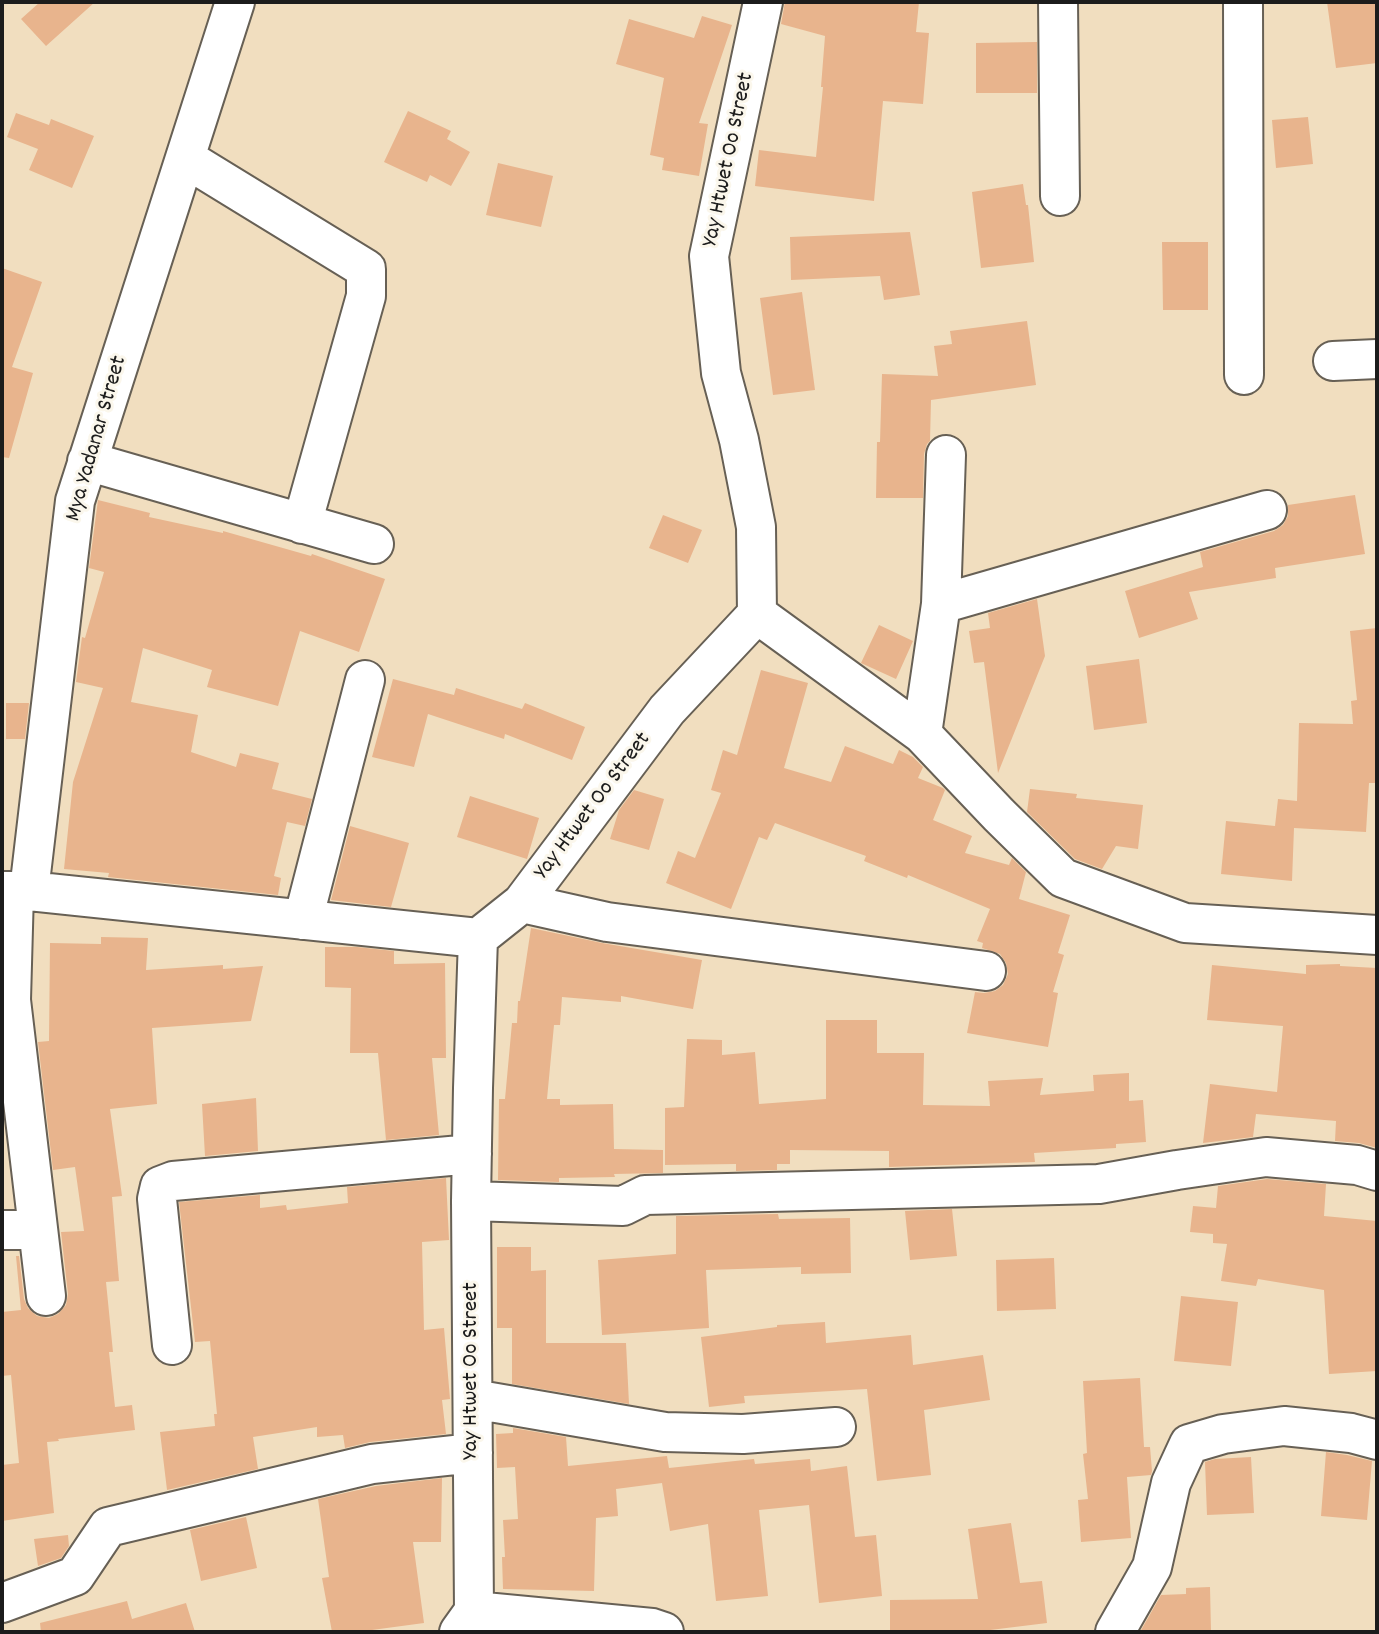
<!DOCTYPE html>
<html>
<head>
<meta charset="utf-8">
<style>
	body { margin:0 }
	#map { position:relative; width:1379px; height:1634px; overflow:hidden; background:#f1debf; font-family:Dekko,sans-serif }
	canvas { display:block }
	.frame { position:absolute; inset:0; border:4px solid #1c1c1c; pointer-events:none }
</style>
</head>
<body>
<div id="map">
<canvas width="1379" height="1634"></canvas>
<div class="frame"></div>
</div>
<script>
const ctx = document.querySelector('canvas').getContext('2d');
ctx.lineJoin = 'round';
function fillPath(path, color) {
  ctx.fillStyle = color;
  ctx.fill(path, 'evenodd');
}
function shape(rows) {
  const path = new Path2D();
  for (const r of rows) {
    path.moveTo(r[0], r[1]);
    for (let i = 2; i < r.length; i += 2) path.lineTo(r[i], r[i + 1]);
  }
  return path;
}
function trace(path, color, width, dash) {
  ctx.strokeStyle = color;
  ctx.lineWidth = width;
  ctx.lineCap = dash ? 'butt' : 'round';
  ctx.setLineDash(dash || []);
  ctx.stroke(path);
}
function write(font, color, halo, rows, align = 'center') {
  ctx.font = font + ' Dekko,sans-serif';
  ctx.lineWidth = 6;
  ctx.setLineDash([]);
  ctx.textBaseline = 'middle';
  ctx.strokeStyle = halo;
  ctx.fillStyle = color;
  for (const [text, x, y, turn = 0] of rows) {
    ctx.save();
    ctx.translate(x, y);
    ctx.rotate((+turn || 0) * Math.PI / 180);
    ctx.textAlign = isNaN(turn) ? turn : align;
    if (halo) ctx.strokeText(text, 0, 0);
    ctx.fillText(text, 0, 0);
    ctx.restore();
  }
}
fillPath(shape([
	[40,2,95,2,46,46,21,19],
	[785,2,919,2,916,32,929,33,923,104,883,101,874,201,755,186,759,150,816,157,823,87,821,87,825,36,781,24],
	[1327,2,1377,2,1377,63,1336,68],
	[702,16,732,25,699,123,708,124,699,176,662,170,664,158,650,155,664,78,616,64,629,19,694,38],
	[1037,42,1037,93,976,93,976,43],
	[408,111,451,131,447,139,470,152,451,186,430,175,427,182,384,162],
	[16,113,49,125,51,119,94,136,72,188,29,170,38,149,7,137],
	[1308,117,1313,164,1276,168,1272,120],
	[498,163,553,176,541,227,486,215],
	[1023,184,1026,205,1028,205,1034,262,981,268,972,192],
	[910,232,920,295,884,300,880,276,791,280,790,237],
	[1162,242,1208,242,1208,310,1163,310],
	[2,268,42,282,12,367,33,373,9,458,2,457],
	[802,292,815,390,773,395,760,298],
	[1027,321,1036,385,931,400,930,441,927,444,924,454,923,498,876,498,877,442,880,442,882,374,938,376,934,346,952,344,950,331],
	[1355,495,1365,554,1275,568,1276,578,1189,592,1198,619,1139,638,1125,591,1203,567,1200,552,1274,531,1283,525,1288,516,1288,505],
	[98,500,150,513,149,517,223,533,223,531,311,556,312,554,385,579,359,652,300,631,278,706,207,687,212,670,143,648,131,702,198,715,191,752,236,767,240,753,279,763,272,789,312,799,305,826,287,822,274,876,281,878,278,895,108,877,109,873,64,869,73,782,103,688,76,682,82,637,85,638,104,572,89,568],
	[663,515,702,530,688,563,649,548],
	[1037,599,1045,656,998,773,984,662,974,663,969,631,990,628,988,613],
	[879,625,913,641,896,679,861,663],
	[1377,628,1377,783,1369,783,1366,832,1294,828,1292,881,1221,874,1226,821,1275,826,1278,799,1297,801,1299,723,1353,724,1351,701,1357,700,1350,631],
	[1139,659,1147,723,1094,730,1086,666],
	[761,670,808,683,784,768,831,782,845,746,893,764,899,750,913,757,923,767,918,778,943,788,945,790,933,820,972,836,965,853,1009,865,1012,858,1026,872,1019,899,1070,915,1058,953,1064,955,1053,992,1058,993,1048,1047,967,1033,975,992,984,993,995,991,1003,985,1008,974,1006,963,1000,954,982,948,983,943,977,941,990,909,908,875,907,878,864,861,866,856,775,823,767,840,759,837,731,909,666,883,678,851,695,858,721,793,711,790,723,750,737,755],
	[393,679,454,695,456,688,522,709,525,703,585,727,572,760,505,734,504,739,428,714,414,767,372,757],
	[6,703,29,703,25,739,6,739],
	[1030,789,1077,794,1076,798,1143,805,1138,849,1116,846,1102,869,1075,859,1027,812],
	[634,790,664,799,649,850,610,839,619,810],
	[470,796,539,818,527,859,457,837],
	[350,826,409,843,391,907,331,900],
	[531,928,602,943,702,960,693,1009,621,996,621,1002,562,997,560,1025,554,1025,547,1099,560,1099,560,1105,613,1104,614,1149,663,1150,663,1173,614,1174,615,1177,559,1178,559,1182,498,1180,499,1099,505,1099,512,1023,517,1023,518,1001,520,1001],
	[101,937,148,938,146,970,223,965,223,969,263,966,251,1021,152,1028,157,1104,110,1109,122,1196,112,1197,119,1281,106,1282,113,1352,109,1352,115,1407,132,1405,135,1430,58,1439,59,1441,47,1442,54,1513,2,1521,2,1465,19,1463,11,1375,2,1376,2,1312,21,1310,16,1256,19,1256,24,1299,28,1308,37,1316,49,1318,58,1314,66,1305,68,1294,61,1232,84,1231,75,1167,53,1170,38,1042,49,1041,50,943,101,944],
	[325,947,357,947,394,951,394,964,445,963,446,1058,432,1058,439,1135,386,1140,378,1053,350,1053,351,988,325,987],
	[1340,964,1340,966,1377,968,1377,1148,1359,1143,1335,1141,1336,1121,1256,1114,1253,1137,1203,1143,1210,1084,1277,1092,1283,1026,1207,1020,1212,965,1306,974,1306,965],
	[826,1020,877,1020,877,1053,924,1053,923,1105,990,1106,988,1081,1043,1078,1040,1095,1094,1091,1093,1075,1129,1073,1129,1101,1143,1100,1146,1142,1116,1144,1116,1148,1034,1153,1035,1162,889,1167,889,1151,790,1150,790,1164,777,1164,777,1170,736,1171,736,1164,665,1165,665,1108,684,1107,687,1039,722,1040,722,1055,755,1052,759,1104,826,1099],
	[256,1098,258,1151,205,1156,202,1104],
	[446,1178,449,1240,422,1242,424,1330,444,1328,450,1399,442,1400,446,1434,370,1442,345,1448,343,1435,317,1437,317,1427,253,1437,258,1469,167,1490,160,1432,215,1426,214,1414,217,1414,210,1341,195,1342,179,1202,260,1195,260,1208,286,1205,287,1210,348,1203,347,1187],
	[1267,1179,1326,1184,1324,1216,1377,1221,1377,1371,1329,1374,1324,1290,1258,1279,1256,1286,1221,1281,1227,1244,1213,1243,1213,1234,1190,1232,1193,1206,1216,1208,1218,1186],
	[952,1209,957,1256,910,1260,905,1211],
	[778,1214,779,1219,850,1218,851,1273,801,1274,801,1267,706,1270,709,1328,602,1335,598,1260,676,1254,676,1216],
	[497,1247,531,1247,531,1271,546,1270,546,1343,626,1343,629,1404,512,1384,512,1328,497,1328],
	[1054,1258,1056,1309,997,1311,996,1260],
	[1181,1296,1238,1302,1231,1366,1174,1361],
	[825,1322,826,1343,911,1335,913,1365,983,1355,990,1400,924,1410,931,1475,877,1481,867,1389,744,1396,745,1403,709,1407,701,1337,777,1327,777,1325],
	[1140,1378,1144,1447,1150,1447,1152,1471,1151,1475,1127,1477,1131,1538,1081,1542,1078,1500,1088,1499,1083,1454,1087,1453,1083,1381],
	[513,1428,566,1437,568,1466,667,1456,669,1468,754,1459,755,1464,810,1459,811,1471,847,1466,855,1537,876,1535,882,1596,819,1603,809,1505,759,1510,768,1596,716,1601,708,1524,670,1531,662,1483,616,1489,618,1516,596,1518,594,1591,503,1589,502,1557,505,1557,503,1520,518,1519,515,1467,497,1468,496,1434,513,1433],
	[1326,1452,1347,1455,1372,1461,1367,1520,1321,1516],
	[1251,1457,1254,1513,1207,1515,1205,1462,1215,1459],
	[442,1478,441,1542,413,1542,424,1623,372,1630,372,1632,332,1632,322,1578,329,1577,318,1499,376,1486],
	[246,1517,257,1568,201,1581,190,1530],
	[1011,1523,1020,1583,1042,1581,1047,1623,974,1632,890,1632,890,1600,978,1599,968,1529],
	[68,1535,69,1546,61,1558,38,1566,34,1539],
	[1210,1587,1211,1632,1140,1632,1161,1595,1186,1594,1186,1588],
	[127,1601,132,1619,186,1603,195,1632,41,1632,40,1623]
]), '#e8b48d');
const minor = shape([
	[1058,2,1060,196],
	[1243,2,1244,375],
	[185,158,366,269,366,296,302,524],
	[1333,361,1377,359],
	[87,461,374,544],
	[941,604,946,455],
	[757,614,922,734,999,815,1063,878,1185,923,1377,935],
	[922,734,941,604,1267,510],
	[2,891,29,891,478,938],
	[29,891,75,501,235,2],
	[14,892,11,1000,46,1296],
	[522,903,607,922,986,971],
	[303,920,365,680],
	[471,1201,623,1206,645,1195,1099,1184,1177,1170,1266,1157,1357,1165,1377,1171],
	[2,1230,38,1230],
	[172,1345,157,1199,160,1186,173,1181,472,1154],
	[473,1399,665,1432,743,1434,836,1427],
	[2,1603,75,1576,108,1527,372,1464,473,1453],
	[474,1611,652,1628,664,1632],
	[459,1632,474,1611,471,1201,473,1088,478,938,522,903,667,710,757,614,756,527,739,440,721,373,709,256,763,2],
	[1115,1632,1152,1567,1171,1483,1189,1444,1223,1434,1284,1426,1351,1433,1377,1440]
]);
trace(minor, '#676055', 42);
trace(minor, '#fff', 38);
write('23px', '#1c1c1c', '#fbf7ec', [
	["Yay Htwet Oo Street",730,160,-78],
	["Mya Yadanar Street",98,439,-74],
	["Yay Htwet Oo Street",594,807,-53],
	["Yay Htwet Oo Street",473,1371,-90]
]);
</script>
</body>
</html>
